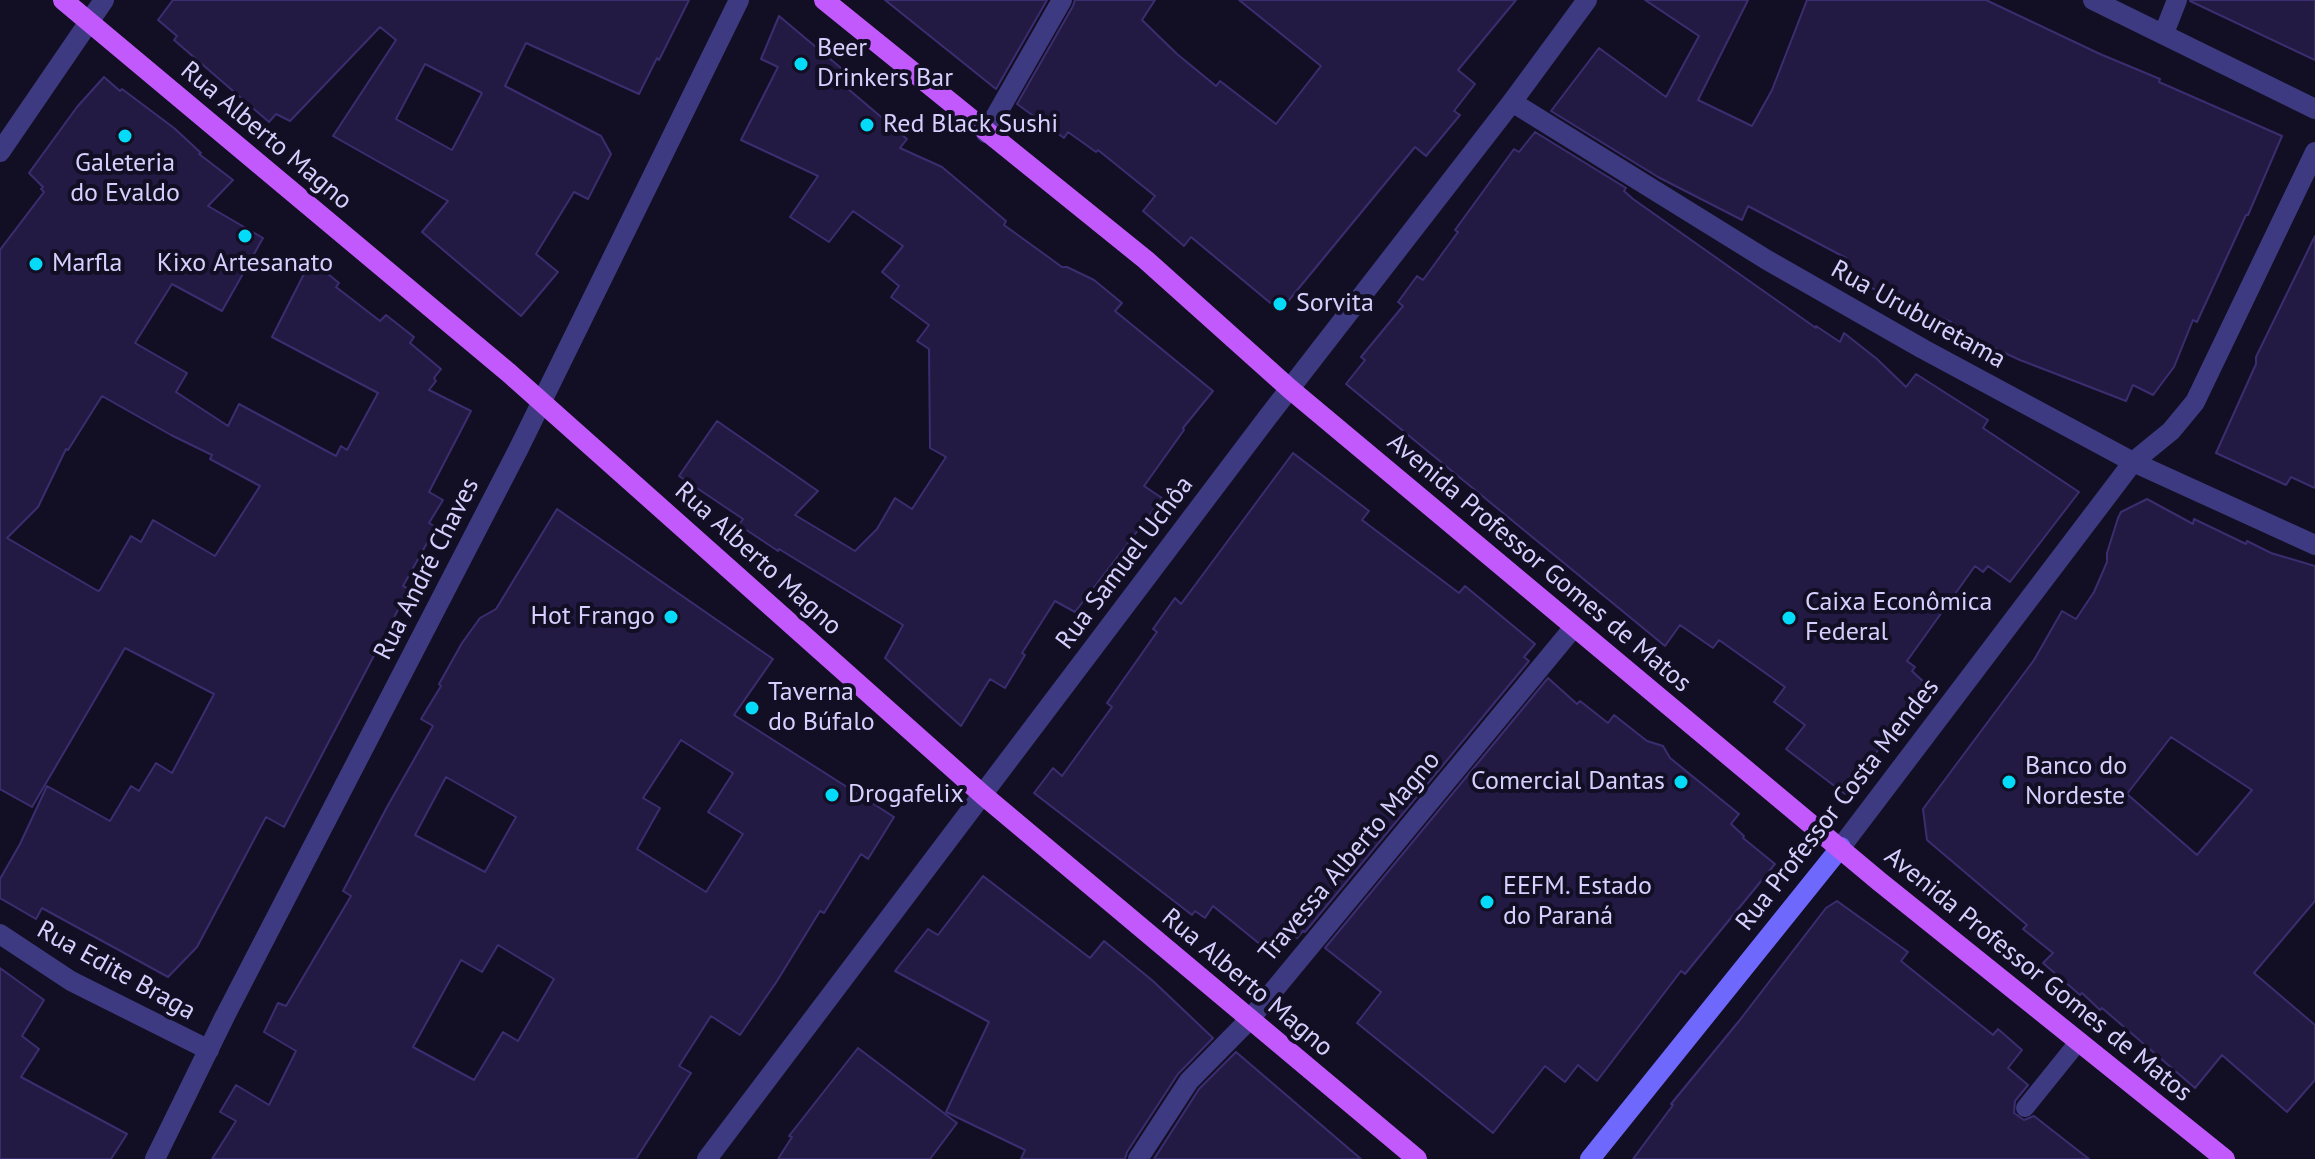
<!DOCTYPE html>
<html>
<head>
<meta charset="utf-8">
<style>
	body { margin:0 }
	canvas { display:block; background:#120e23 }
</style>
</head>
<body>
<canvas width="2315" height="1159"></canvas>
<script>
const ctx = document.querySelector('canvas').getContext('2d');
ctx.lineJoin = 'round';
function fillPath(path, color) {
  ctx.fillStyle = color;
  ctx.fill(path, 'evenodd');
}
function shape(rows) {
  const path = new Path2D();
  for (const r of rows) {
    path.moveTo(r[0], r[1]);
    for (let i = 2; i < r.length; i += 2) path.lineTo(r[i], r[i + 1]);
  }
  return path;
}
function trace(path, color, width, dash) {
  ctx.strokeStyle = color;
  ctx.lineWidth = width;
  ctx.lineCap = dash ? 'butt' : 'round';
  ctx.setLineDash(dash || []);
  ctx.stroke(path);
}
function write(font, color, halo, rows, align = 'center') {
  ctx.font = font + ' "PT Sans",sans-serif';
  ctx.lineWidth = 8;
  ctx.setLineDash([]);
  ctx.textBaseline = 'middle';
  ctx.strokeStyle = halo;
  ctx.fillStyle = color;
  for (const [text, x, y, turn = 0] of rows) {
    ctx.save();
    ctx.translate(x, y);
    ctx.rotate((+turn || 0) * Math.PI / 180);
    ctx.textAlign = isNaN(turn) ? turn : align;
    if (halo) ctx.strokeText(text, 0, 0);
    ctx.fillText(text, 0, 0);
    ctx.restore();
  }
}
const building = shape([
	[173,0,689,0,659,60,657,58,639,94,526,43,505,86,601,136,611,154,588,199,574,192,536,254,558,272,521,316,422,232,448,201,333,136,396,40,380,27,290,121,276,114,269,122,174,40,177,36,158,20,173,0],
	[425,64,482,93,452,150,396,119,425,64],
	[885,0,1047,0,996,89,885,0],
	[1075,0,1155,0,1142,20,1177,54,1216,86,1220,81,1276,124,1321,66,1239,0,1516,0,1458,70,1475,84,1454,111,1460,115,1426,156,1415,147,1280,311,1191,237,1184,246,1143,211,1155,196,1098,150,1096,152,1068,132,1064,138,1017,104,1073,6,1075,0],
	[1645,0,1748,0,1698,100,1752,126,1772,90,1807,0,1986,0,2100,54,2160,79,2159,82,2282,136,2248,215,2246,215,2197,322,2193,320,2174,367,2153,395,2133,385,2126,401,2020,360,1948,327,1951,322,1867,286,1868,284,1840,270,1846,258,1748,206,1742,220,1658,177,1551,111,1599,48,1666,97,1699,36,1645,0],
	[2190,0,2315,0,2315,60,2190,1,2190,0],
	[779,16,854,79,847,88,907,139,900,148,942,167,1006,221,1004,225,1062,267,1067,267,1094,280,1122,303,1115,311,1213,391,1183,428,1184,430,1144,486,1162,498,1139,529,1075,612,1055,601,1022,653,1025,655,1005,688,990,679,961,726,885,658,903,625,779,549,778,551,739,525,743,519,679,476,717,421,818,491,795,515,855,551,877,529,895,498,912,509,946,457,930,448,929,349,917,341,929,325,891,297,899,286,882,272,903,246,853,211,829,242,790,217,818,176,741,140,778,67,761,59,779,16],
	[104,77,120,91,122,89,174,128,201,153,199,154,233,180,208,206,263,238,222,311,172,284,135,343,187,373,176,392,228,426,239,404,336,456,341,446,347,450,378,393,272,337,311,260,339,283,336,287,380,321,386,315,414,337,410,343,441,369,434,378,436,381,429,390,471,411,429,492,443,500,429,523,436,527,403,586,409,589,284,827,266,817,197,947,168,977,42,908,36,919,0,898,0,879,20,844,47,786,110,821,131,786,139,791,156,763,172,773,214,694,125,648,32,807,0,789,0,250,44,192,41,189,43,187,29,173,77,107,104,77],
	[102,396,171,435,212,455,210,459,260,486,215,556,153,520,141,542,131,536,100,590,98,591,7,538,38,507,66,449,68,450,102,396],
	[1535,132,1626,188,1624,191,1633,199,1816,328,1816,326,1840,342,1844,333,1877,359,1906,387,1916,374,1988,420,1983,428,2079,492,2010,582,1988,566,1983,572,1975,566,1907,661,1915,667,1912,671,1927,685,1845,794,1786,749,1805,725,1774,702,1785,687,1719,640,1713,648,1680,625,1665,646,1346,384,1365,360,1361,357,1403,306,1398,302,1417,276,1423,280,1458,232,1455,230,1514,149,1519,152,1535,132],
	[2315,236,2315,488,2291,477,2286,485,2216,453,2256,364,2256,357,2315,236],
	[1293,453,1369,511,1362,520,1459,593,1465,586,1535,644,1524,657,1529,661,1305,932,1303,931,1297,938,1294,936,1277,958,1213,906,1205,918,1195,911,1192,915,1034,793,1053,768,1062,776,1112,707,1107,703,1157,632,1153,629,1175,598,1181,604,1293,453],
	[2147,499,2193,524,2194,519,2246,544,2247,541,2271,553,2315,566,2315,901,2254,973,2315,1025,2315,1080,2287,1112,2222,1055,2195,1088,2102,1008,2100,1010,2082,993,2080,995,2043,963,2053,953,2023,929,2027,925,1927,840,1923,809,2034,660,2062,611,2076,619,2094,592,2107,562,2107,553,2118,518,2121,512,2147,499],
	[2171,737,2252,790,2197,855,2127,794,2171,737],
	[557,509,773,659,734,715,894,817,868,859,861,854,824,913,820,911,777,981,740,1035,711,1016,679,1066,691,1073,636,1159,212,1159,236,1121,220,1112,236,1085,269,1105,296,1051,264,1032,278,1003,286,1006,351,896,343,891,387,807,433,726,421,719,441,686,439,684,462,643,480,618,496,609,557,509],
	[681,740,733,773,708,812,743,834,706,892,637,849,660,808,643,798,681,740],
	[446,777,516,817,485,872,415,835,446,777],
	[498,945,554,979,518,1041,503,1032,474,1080,413,1047,461,960,482,972,498,945],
	[1548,678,1577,704,1580,701,1608,723,1614,715,1647,741,1663,746,1670,758,1739,814,1731,824,1744,836,1743,838,1775,864,1685,974,1681,971,1597,1081,1578,1065,1565,1082,1545,1066,1493,1133,1357,1023,1381,992,1325,948,1548,678],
	[983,876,1090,958,1104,941,1153,981,1213,1038,1178,1074,1127,1152,1125,1159,1021,1159,1025,1150,946,1112,989,1022,895,971,928,929,938,935,983,876],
	[1837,901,1908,952,1901,961,1993,1035,1998,1029,2022,1050,2008,1068,2028,1085,2015,1101,2014,1113,2024,1120,2034,1116,2089,1159,1633,1159,1673,1105,1671,1104,1739,1021,1826,908,1837,901],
	[0,968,44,1000,22,1036,39,1049,21,1077,127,1134,111,1159,0,1159,0,968],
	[858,1048,957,1123,930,1159,778,1159,792,1137,789,1136,858,1048],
	[1236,1052,1361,1159,1154,1159,1199,1089,1236,1052]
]);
fillPath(building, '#231a43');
trace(building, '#3b2d6f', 2);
trace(shape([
	[2025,1108,2079,1041]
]), '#3d3a81', 18);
trace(shape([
	[2093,0,2315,109],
	[2164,33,2177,0],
	[1512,102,1767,260,1923,349,2133,462,2315,545],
	[986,133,1062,0],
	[0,152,104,0],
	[1841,847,2133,462,2171,431,2195,402,2315,152],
	[0,934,71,981,209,1050],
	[155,1159,225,1016,518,450,739,0],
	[707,1159,1267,418,1512,102,1587,0],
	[1138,1159,1189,1081,1250,1019,1574,627]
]), '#3d3a81', 20);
trace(shape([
	[1590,1159,1841,847]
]), '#6f68fd', 20);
trace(shape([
	[63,0,509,373,983,795,1417,1159],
	[824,0,1146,260,1290,389,1880,882,2225,1159]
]), '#c259fd', 20);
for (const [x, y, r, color] of [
	[801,64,8,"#03dbf8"],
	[867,125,8,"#03dbf8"],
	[125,136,8,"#03dbf8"],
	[245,236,8,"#03dbf8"],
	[36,264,8,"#03dbf8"],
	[1280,304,8,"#03dbf8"],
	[671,617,8,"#03dbf8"],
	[1789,618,8,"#03dbf8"],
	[752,708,8,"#03dbf8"],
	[1681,782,8,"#03dbf8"],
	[2009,782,8,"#03dbf8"],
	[832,795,8,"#03dbf8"],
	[1487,902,8,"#03dbf8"]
]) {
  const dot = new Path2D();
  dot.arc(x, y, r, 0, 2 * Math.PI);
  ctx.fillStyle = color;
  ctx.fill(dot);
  trace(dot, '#120e23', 3);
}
write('26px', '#d6d0fe', '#120e23', [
	["Beer",817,49],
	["Drinkers Bar",817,79],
	["Red Black Sushi",883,125],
	["Galeteria",125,164,"center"],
	["do Evaldo",125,194,"center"],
	["Marfla",52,264],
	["Kixo Artesanato",245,264,"center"],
	["Sorvita",1296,304],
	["Caixa Econômica",1805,603],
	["Federal",1805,633],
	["Hot Frango",655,617,"right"],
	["Taverna",768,693],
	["do Búfalo",768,723],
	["Banco do",2025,767],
	["Nordeste",2025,797],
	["Comercial Dantas",1665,782,"right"],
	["Drogafelix",848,795],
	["EEFM. Estado",1503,887],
	["do Paraná",1503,917]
], 'left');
write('26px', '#d6d0fe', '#120e23', [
	["Rua Alberto Magno",266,136,40],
	["Rua Uruburetama",1918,315,29],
	["Rua Alberto Magno",758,559,42],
	["Rua Samuel Uchôa",1125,563,-53],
	["Avenida Professor Gomes de Matos",1539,563,40],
	["Rua André Chaves",427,569,-63],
	["Rua Professor Costa Mendes",1838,805,-52],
	["Travessa Alberto Magno",1350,857,-50],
	["Rua Edite Braga",116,971,29],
	["Avenida Professor Gomes de Matos",2038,975,39],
	["Rua Alberto Magno",1247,983,40]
]);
</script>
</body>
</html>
